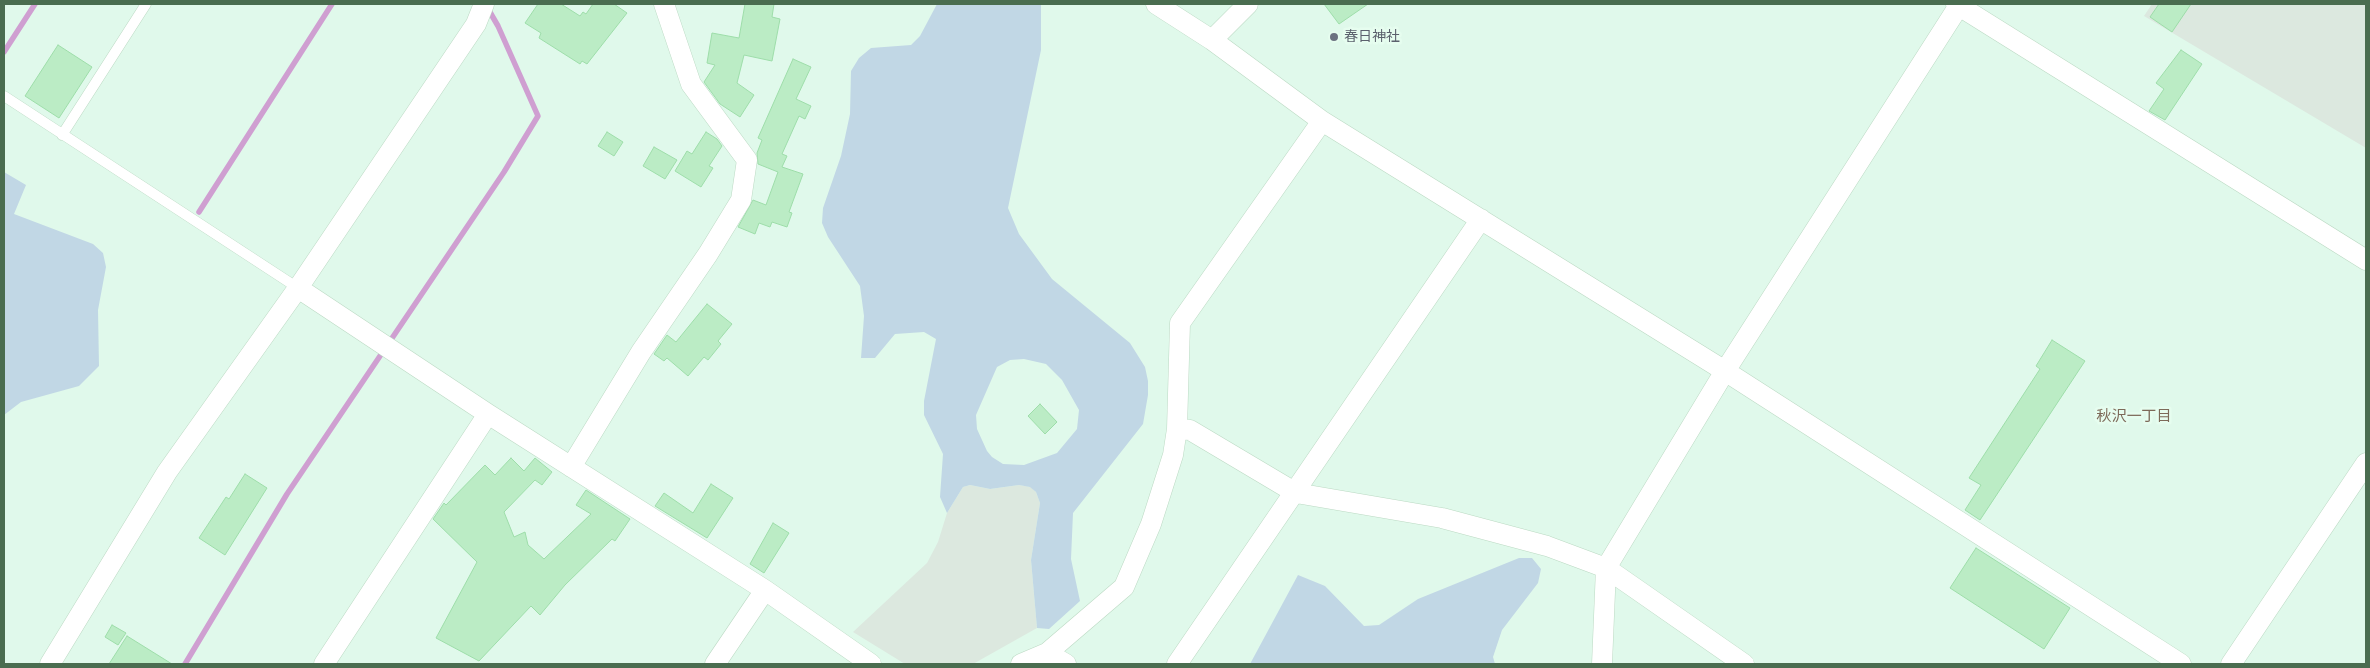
<!DOCTYPE html>
<html>
<head>
<meta charset="utf-8">
<style>
	body { margin:0 }
	#map { position:relative; width:2370px; height:668px; overflow:hidden; background:#e0f9eb; font-family:"Archivo Narrow",sans-serif }
	canvas { display:block }
	.frame { position:absolute; inset:0; border:5px solid #4a6d50; pointer-events:none }
</style>
</head>
<body>
<div id="map">
<canvas width="2370" height="668"></canvas>
<div class="frame"></div>
</div>
<script>
const ctx = document.querySelector('canvas').getContext('2d');
ctx.lineJoin = 'round';
function fillPath(path, color) {
  ctx.fillStyle = color;
  ctx.fill(path, 'evenodd');
}
function shape(rows) {
  const path = new Path2D();
  for (const r of rows) {
    path.moveTo(r[0], r[1]);
    for (let i = 2; i < r.length; i += 2) path.lineTo(r[i], r[i + 1]);
  }
  return path;
}
function trace(path, color, width, dash) {
  ctx.strokeStyle = color;
  ctx.lineWidth = width;
  ctx.lineCap = dash ? 'butt' : 'round';
  ctx.setLineDash(dash || []);
  ctx.stroke(path);
}
function write(font, color, halo, rows, align = 'center') {
  ctx.font = font + ' "Archivo Narrow","Noto Sans JP",sans-serif';
  ctx.lineWidth = 5;
  ctx.setLineDash([]);
  ctx.textBaseline = 'middle';
  ctx.strokeStyle = halo;
  ctx.fillStyle = color;
  for (const [text, x, y, turn = 0] of rows) {
    ctx.save();
    ctx.translate(x, y);
    ctx.rotate((+turn || 0) * Math.PI / 180);
    ctx.textAlign = isNaN(turn) ? turn : align;
    if (halo) ctx.strokeText(text, 0, 0);
    ctx.fillText(text, 0, 0);
    ctx.restore();
  }
}
fillPath(shape([
	[2152,4,2366,4,2366,148,2144,16],
	[970,485,990,489,1019,485,1031,487,1036,492,1040,503,1031,560,1037,628,973,664,905,664,853,632,927,563,938,542,947,513,963,487]
]), '#dce8df');
fillPath(shape([
	[937,4,1041,4,1041,50,1008,208,1019,234,1052,279,1130,343,1145,367,1148,381,1148,395,1143,424,1073,513,1071,559,1080,601,1049,629,1037,628,1031,560,1040,503,1036,492,1030,487,1019,485,990,489,970,485,963,487,947,513,940,497,943,454,924,415,924,401,936,339,924,332,895,334,875,358,861,358,864,316,860,286,828,237,822,223,823,208,841,156,850,114,851,71,859,58,871,48,911,45,920,36],
	[1024,359,1046,364,1062,380,1079,410,1077,429,1057,453,1024,465,1003,464,992,457,987,451,977,429,976,415,997,367,1010,360],
	[4,172,26,185,14,214,93,244,103,253,106,267,98,310,99,366,79,386,21,402,4,415],
	[1519,558,1532,558,1541,569,1538,583,1502,630,1493,657,1495,664,1250,664,1298,575,1325,586,1364,626,1379,625,1418,599]
]), '#c1d7e5');
trace(shape([
	[4,52,35,4],
	[199,212,332,4],
	[185,664,287,494,504,172,538,116,498,26,487,7]
]), '#cf9fd1', 5.5);
const building = shape([
	[538,4,561,4,580,16,583,12,586,14,593,4,614,4,627,13,587,64,582,61,580,64,539,38,541,33,525,23,538,4],
	[745,4,774,4,772,17,780,19,772,61,744,55,737,83,754,95,740,117,720,104,704,82,715,65,707,63,712,33,739,38,745,4],
	[1324,4,1368,4,1339,24,1324,4],
	[2159,4,2191,4,2172,32,2150,17,2159,4],
	[58,45,92,67,59,118,25,96,58,45],
	[2181,50,2202,64,2165,120,2149,111,2164,89,2156,83,2181,50],
	[793,59,811,67,796,99,811,106,805,119,799,116,782,154,787,156,782,167,803,174,789,212,792,213,787,227,772,222,770,227,759,223,755,234,738,227,753,200,766,205,778,172,758,164,757,153,762,140,758,138,793,59],
	[607,132,623,142,614,156,598,146,607,132],
	[706,132,717,139,722,146,709,166,713,168,701,187,675,171,687,151,692,154,706,132],
	[654,147,677,160,665,179,643,166,654,147],
	[707,304,732,324,718,341,721,344,708,360,704,357,688,376,667,358,664,361,654,354,667,335,676,342,707,304],
	[2052,340,2085,361,1980,520,1965,510,1981,485,1969,478,2040,369,2036,366,2052,340],
	[1040,404,1057,422,1045,434,1028,416,1040,404],
	[511,458,524,471,535,458,552,472,542,485,535,480,504,512,514,537,525,532,528,545,544,559,591,514,576,505,586,490,630,519,615,541,612,539,565,585,540,615,531,606,479,661,436,638,477,562,433,519,444,503,446,505,485,465,495,475,511,458],
	[245,474,267,488,225,555,199,538,226,497,229,499,245,474],
	[711,484,733,498,707,538,655,506,664,493,693,513,711,484],
	[773,523,789,533,764,573,750,564,773,523],
	[1976,548,2070,608,2044,649,1950,588,1976,548],
	[112,625,126,633,118,645,105,637,112,625],
	[127,636,172,664,109,664,127,636]
]);
fillPath(building, '#bbecc5');
trace(building, '#9ddda9', 1);
const lane = shape([
	[4,96,298,288],
	[62,135,146,4]
]);
const street = shape([
	[1156,4,1212,40,1322,121,1725,371,2181,664],
	[1956,4,2366,260],
	[1212,40,1248,4],
	[298,288,488,414,765,590,871,664],
	[1177,429,1190,430,1296,493,1442,518,1547,546,1606,568,1744,664],
	[571,467,641,352,708,254,741,200,747,160,691,84,664,4],
	[1047,653,1066,664],
	[50,664,167,472,298,288,476,24,484,4],
	[324,664,488,414],
	[715,664,765,590],
	[1021,664,1047,653,1124,587,1151,524,1173,455,1177,429,1180,323,1322,121],
	[1177,664,1481,219],
	[1602,664,1606,568,1725,371,1960,4],
	[2231,664,2366,463]
]);
trace(lane, '#bbd9c3', 11);
trace(street, '#bbd9c3', 21);
trace(lane, '#fff', 10);
trace(street, '#fff', 20);
for (const [x, y, r, color] of [
	[1334,37,5,"#6b7280"]
]) {
  const dot = new Path2D();
  dot.arc(x, y, r, 0, 2 * Math.PI);
  ctx.fillStyle = color;
  ctx.fill(dot);
  trace(dot, '#e6fdef', 2);
}
write('14px', '#5b616d', '#e6fdef', [
	["春日神社",1344,37]
], 'left');
write('15px', '#7d6a59', '#e6fdef', [
	["秋沢一丁目",2134,417]
]);
</script>
</body>
</html>
